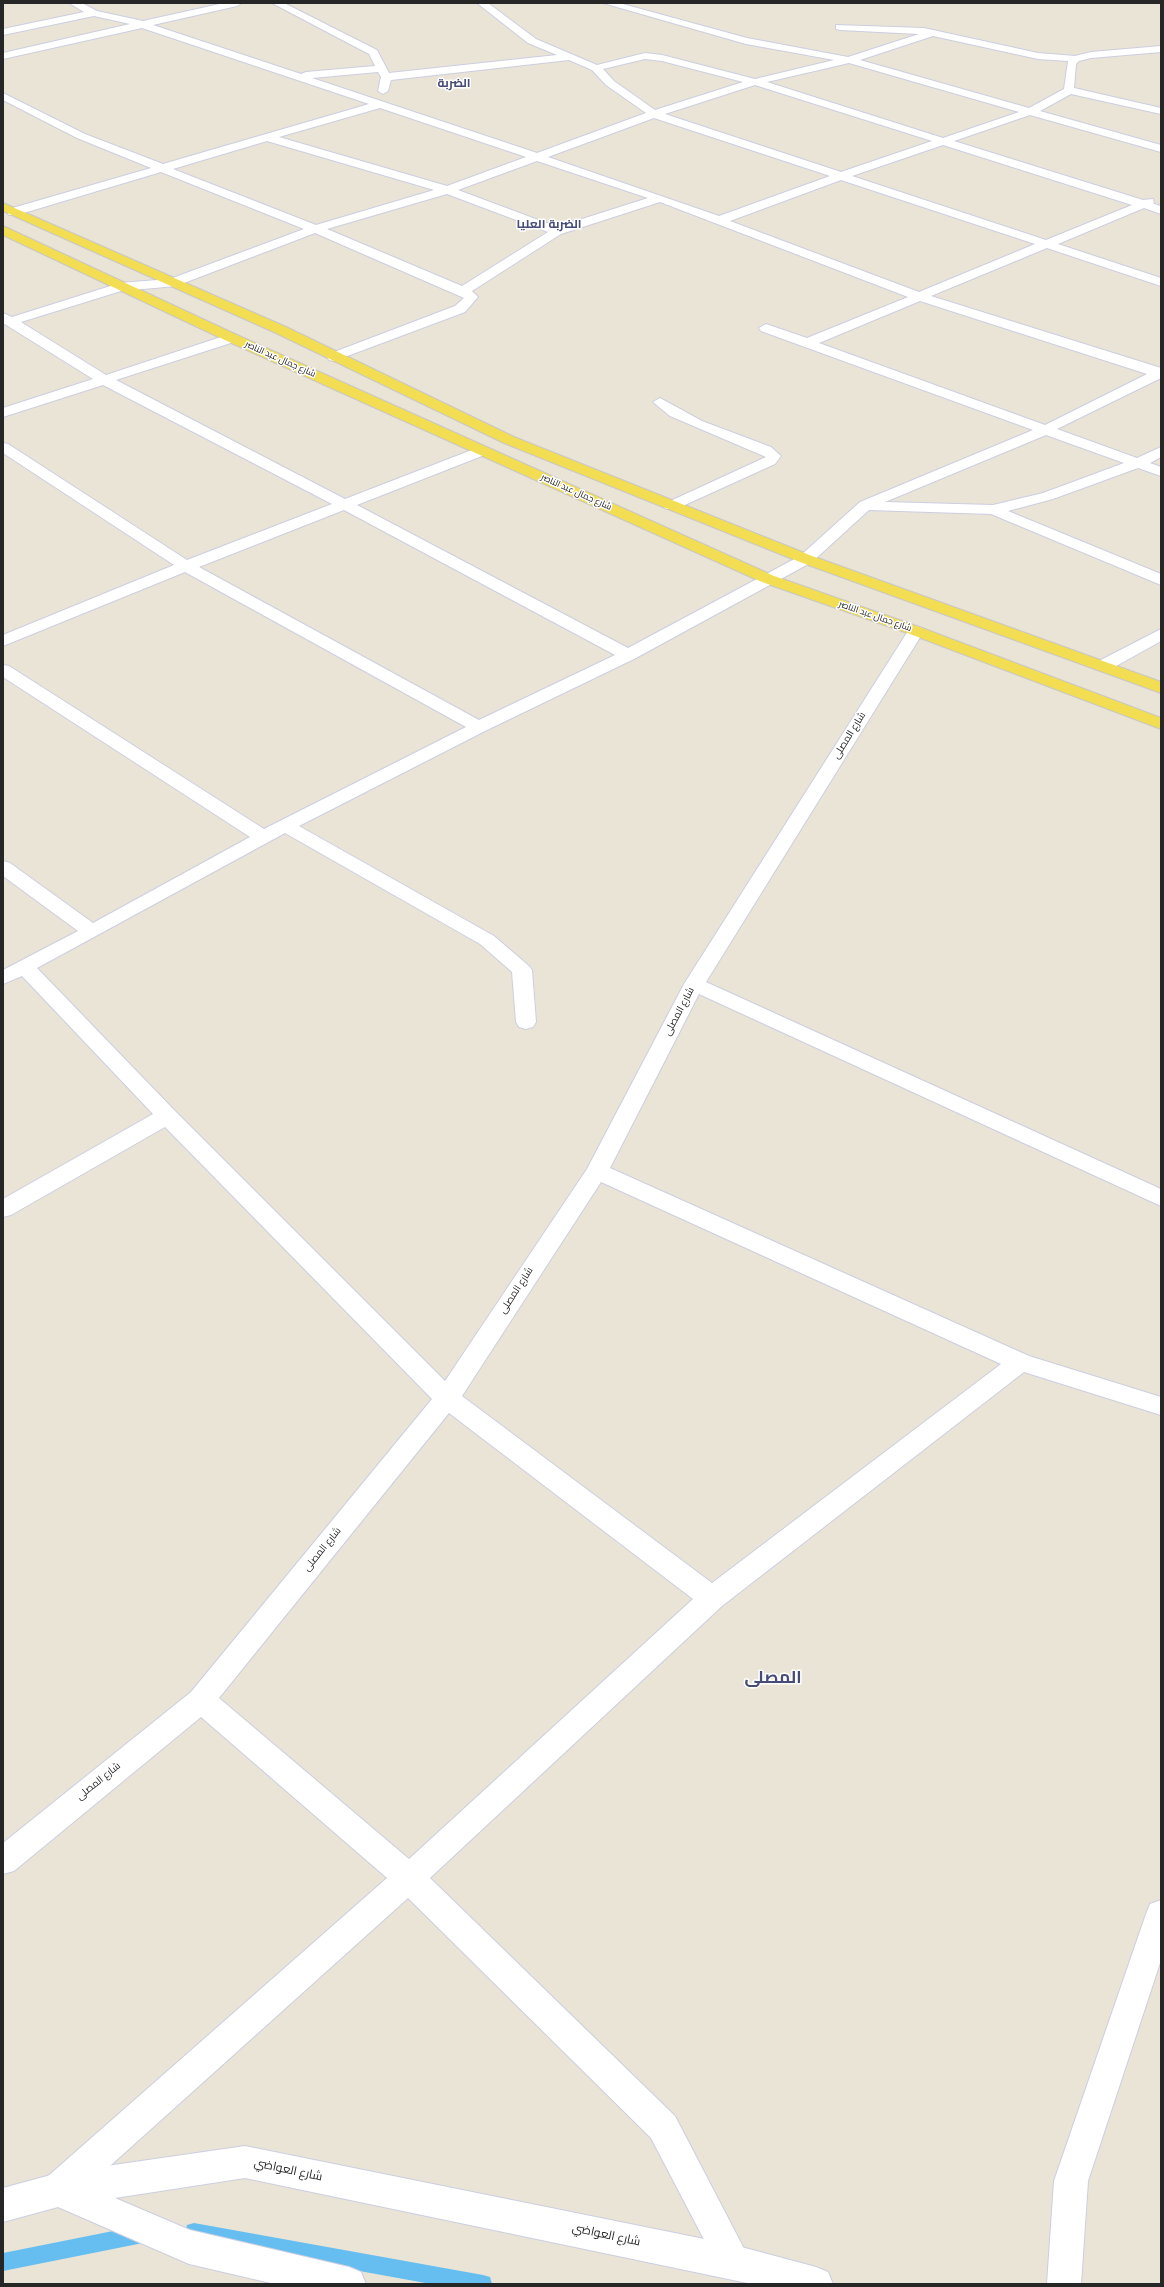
<!DOCTYPE html>
<html>
<head>
<meta charset="utf-8">
<style>
	body { margin:0 }
	#map { position:relative; width:1164px; height:2287px; overflow:hidden; background:#eae4d7; font-family:Overpass,sans-serif }
	canvas { display:block }
	.frame { position:absolute; inset:0; border:4px solid #262626; pointer-events:none }
</style>
</head>
<body>
<div id="map">
<canvas width="1164" height="2287"></canvas>
<div class="frame"></div>
</div>
<script>
const ctx = document.querySelector('canvas').getContext('2d');
ctx.lineJoin = 'round';
function shape(rows) {
  const path = new Path2D();
  for (const r of rows) {
    path.moveTo(r[0], r[1]);
    for (let i = 2; i < r.length; i += 2) path.lineTo(r[i], r[i + 1]);
  }
  return path;
}
function fillPath(path, color) {
  ctx.fillStyle = color;
  ctx.fill(path, 'evenodd');
}
function trace(path, color, width, dash) {
  ctx.strokeStyle = color;
  ctx.lineWidth = width;
  ctx.lineCap = dash ? 'butt' : 'round';
  ctx.setLineDash(dash || []);
  ctx.stroke(path);
}
function write(font, color, halo, rows, align = 'center') {
  ctx.font = font + ' Overpass,Cairo,sans-serif';
  ctx.lineWidth = 3;
  ctx.setLineDash([]);
  ctx.textBaseline = 'middle';
  ctx.strokeStyle = halo;
  ctx.fillStyle = color;
  for (const [text, x, y, turn = 0] of rows) {
    ctx.save();
    ctx.translate(x, y);
    ctx.rotate((+turn || 0) * Math.PI / 180);
    ctx.textAlign = isNaN(turn) ? turn : align;
    if (halo) ctx.strokeText(text, 0, 0);
    ctx.fillText(text, 0, 0);
    ctx.restore();
  }
}
fillPath(shape([
	[194,2223,483,2275,490,2277,492,2284,431,2284,194,2241,187,2239,185,2232,187,2225,194,2223],
	[143,2225,150,2227,152,2234,150,2241,143,2243,3,2271,3,2253,143,2225]
]), '#66bef0');
const street = shape([
	[69,3,82,3,97,11,143,21,224,3,242,3,237,6,153,25,301,74,306,72,375,66,369,54,272,3,284,3,377,50,389,73,557,55,528,43,477,3,488,3,536,39,597,65,645,53,662,55,755,79,834,60,746,44,603,3,619,3,747,38,848,57,919,34,840,30,836,29,836,25,924,28,1038,53,1075,56,1091,52,1161,46,1161,52,1091,58,1079,61,1076,64,1074,88,1161,108,1161,114,1071,94,1040,111,1161,145,1161,152,1030,115,954,141,1143,200,1153,199,1154,204,1161,206,1161,214,1144,208,1058,244,1161,278,1161,286,1047,248,931,296,1161,368,1161,378,1057,429,1137,458,1161,447,1161,457,1150,463,1161,467,1161,476,1138,468,1053,499,1008,511,1161,574,1161,585,991,514,869,510,812,562,634,659,485,731,299,826,494,936,529,966,532,970,536,1022,533,1027,526,1029,519,1027,516,1022,512,972,480,944,285,833,37,968,175,1111,445,1381,587,1169,684,984,908,631,910,628,916,626,922,628,924,631,706,982,1161,1189,1161,1206,699,994,610,1168,1029,1356,1161,1397,1161,1415,1024,1372,722,1606,430,1878,675,2116,751,2262,746,2274,734,2279,722,2274,651,2138,408,1898,71,2201,59,2206,47,2201,42,2189,47,2177,387,1878,201,1717,14,1871,3,1874,3,1843,191,1692,432,1399,165,1127,11,1215,3,1217,3,1199,153,1114,22,976,3,984,3,970,78,931,3,876,3,861,10,863,93,923,250,837,3,677,3,665,9,666,264,829,466,727,185,572,3,646,3,635,174,565,3,453,3,443,8,444,187,560,332,504,103,385,3,417,3,408,93,379,3,323,3,313,12,317,120,283,170,279,304,229,161,172,17,215,9,215,7,212,9,209,151,168,77,138,3,100,3,93,85,134,163,164,369,104,142,28,3,59,3,53,130,24,94,16,3,35,3,29,84,12,69,3],
	[933,36,1038,59,1068,61,1064,89,1029,108,860,60,933,36],
	[645,59,662,61,743,82,655,110,614,81,603,69,645,59],
	[569,60,592,70,606,85,646,113,537,153,312,78,378,72,381,77,378,91,383,94,388,91,391,80,569,60],
	[849,63,1019,112,943,138,767,82,849,63],
	[755,85,932,141,841,172,665,114,755,85],
	[380,108,526,157,447,186,279,137,380,108],
	[654,118,830,176,719,216,548,157,654,118],
	[267,141,434,190,316,225,173,169,267,141],
	[943,145,1132,205,1046,240,852,176,943,145],
	[537,161,648,198,557,227,458,190,537,161],
	[841,180,1035,244,919,292,730,221,841,180],
	[447,194,548,232,462,286,327,229,447,194],
	[660,202,908,297,807,338,766,324,759,328,761,331,1033,430,860,502,800,556,628,648,357,505,487,454,489,451,487,448,477,448,345,499,116,380,237,341,239,338,237,335,227,335,106,375,21,322,121,291,176,286,315,233,464,298,455,306,329,354,327,357,329,360,334,361,465,312,478,297,472,291,561,234,660,202],
	[920,301,1147,374,1045,425,819,343,920,301],
	[1046,435,1124,463,1043,493,993,505,885,502,1046,435],
	[344,510,615,655,479,720,199,567,344,510],
	[601,1182,1001,1364,712,1583,462,1396,601,1182],
	[449,1413,693,1599,409,1859,219,1698,449,1413],
	[660,398,702,421,771,447,781,456,775,464,676,509,666,509,663,506,666,503,766,457,670,416,653,402,660,398],
	[1161,629,1161,641,1109,670,1097,670,1095,666,1097,662,1161,629],
	[1161,1900,1161,1960,1088,2181,1081,2284,1047,2284,1054,2181,1146,1914,1150,1904,1161,1900]
]);
const secondary = shape([
	[245,2146,734,2245,816,2267,828,2272,833,2284,752,2284,245,2178,115,2198,190,2230,349,2267,361,2272,366,2284,275,2284,189,2264,58,2207,3,2222,3,2188,58,2173,245,2146]
]);
const primary = shape([
	[3,203,286,327,514,437,812,556,1161,682,1161,693,800,562,504,443,276,333,3,211,3,203],
	[3,226,237,335,774,576,922,628,1161,718,1161,729,910,634,762,582,227,341,3,235,3,226]
]);
trace(street, '#cccee0', 2);
trace(secondary, '#cccee0', 2);
trace(primary, '#c7c7c7', 2);
fillPath(street, '#fff');
fillPath(secondary, '#fff');
fillPath(primary, '#f2dd53');
write('9px', '#262626', '#fff', [
	["شارع جمال عبد الناصر",280,360,24],
	["شارع جمال عبد الناصر",576,493,24],
	["شارع جمال عبد الناصر",875,617,19]
]);
write('10px', '#262626', '#fff', [
	["شارع المصلى",850,736,-58],
	["شارع المصلى",680,1012,-62],
	["شارع المصلى",517,1291,-57],
	["شارع المصلى",323,1550,-51],
	["شارع المصلى",99,1782,-39]
]);
write('bold 12px', '#474b77', '#fff', [
	["الضربة",454,85],
	["الضربة العليا",549,226]
]);
write('12px', '#262626', '#fff', [
	["شارع العواضي",288,2171,12],
	["شارع العواضي",606,2236,12]
]);
write('bold 17px', '#474b77', '#fff', [
	["المصلى",773,1680]
]);
</script>
</body>
</html>
